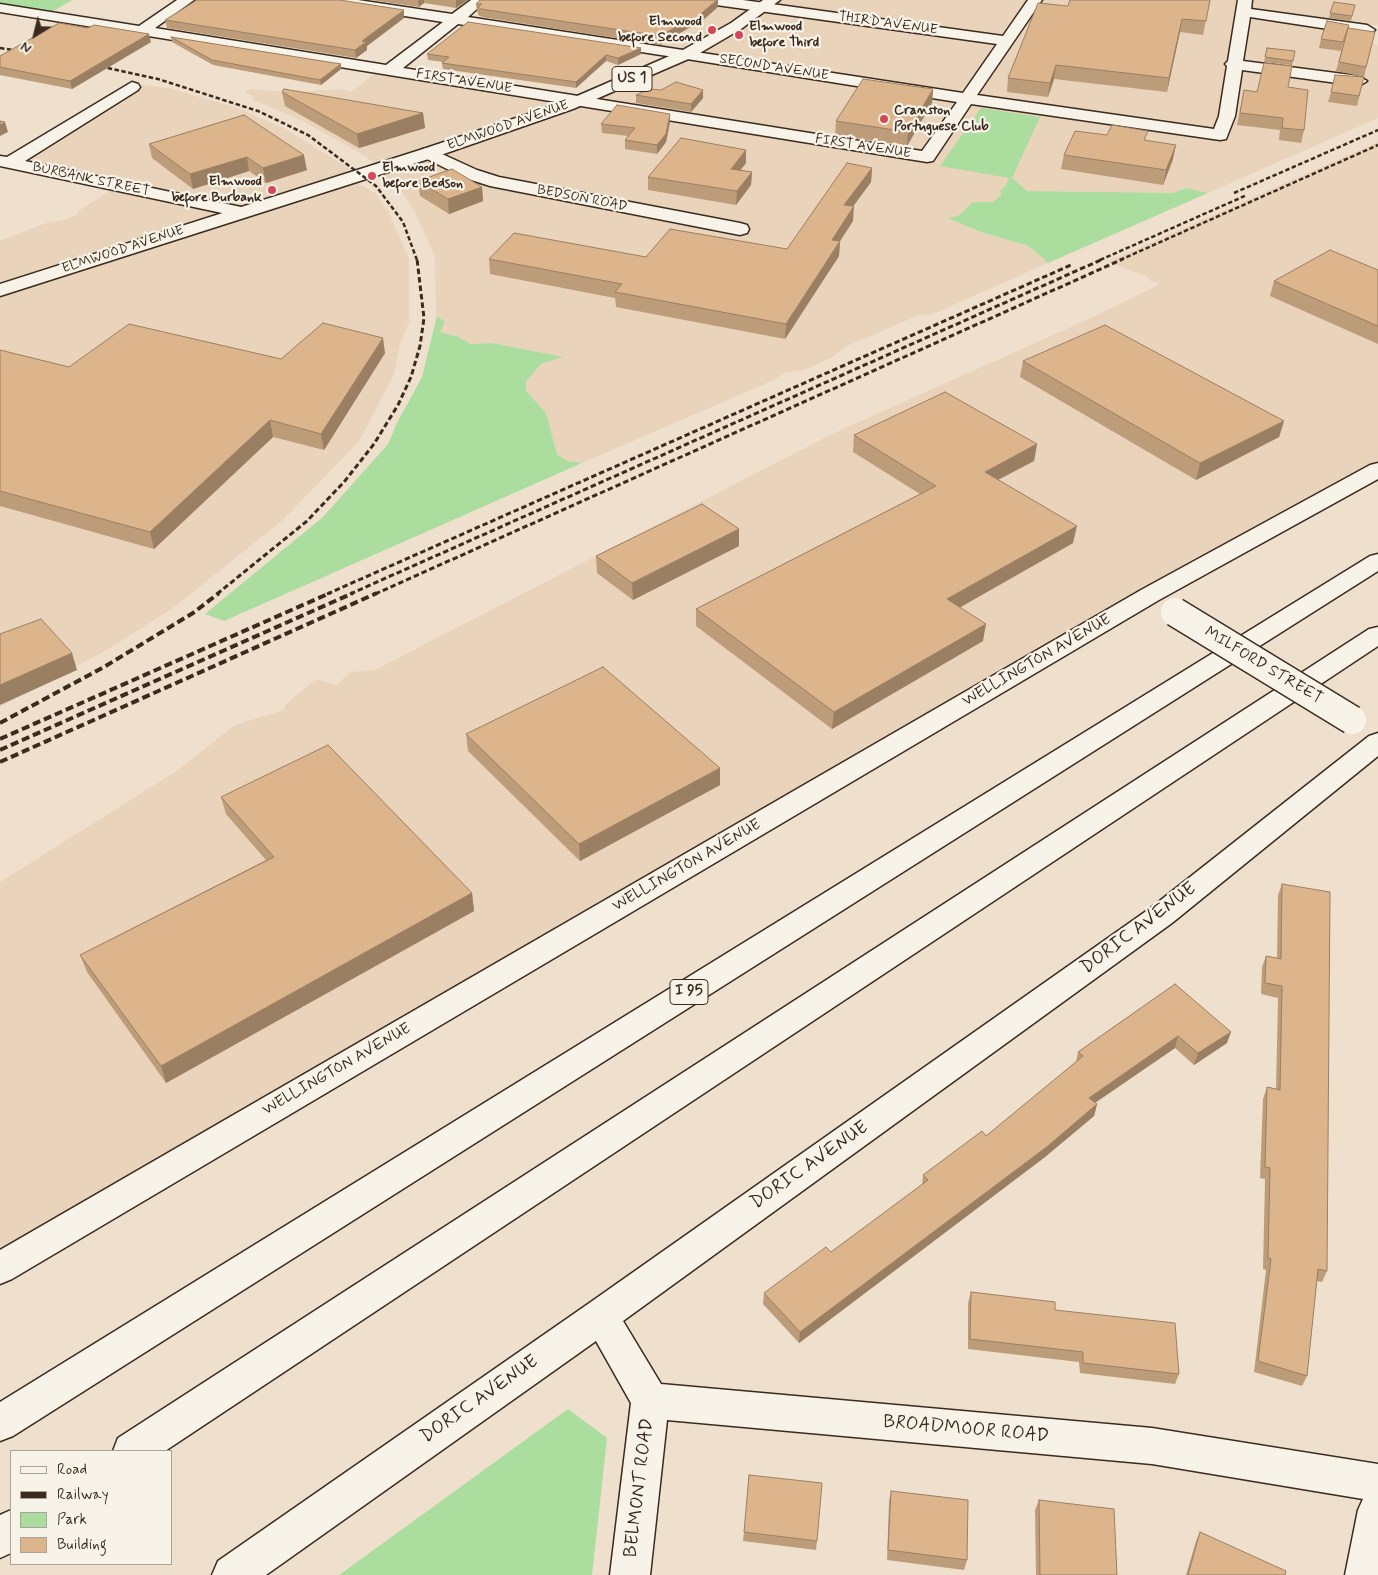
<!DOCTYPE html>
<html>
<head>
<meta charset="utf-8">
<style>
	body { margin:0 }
	#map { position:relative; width:1378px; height:1575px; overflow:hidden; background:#efe0cd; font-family:Mynerve,sans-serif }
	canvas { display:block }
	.legend { position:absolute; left:10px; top:1450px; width:162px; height:115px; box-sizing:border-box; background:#f7f3e8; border:1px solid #aca397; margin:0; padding:6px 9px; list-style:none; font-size:15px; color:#3b2a1e }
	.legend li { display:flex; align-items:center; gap:10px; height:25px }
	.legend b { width:25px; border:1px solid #aca397 }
	.north { position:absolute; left:10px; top:10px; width:50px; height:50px; -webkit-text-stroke:4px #f7f3e8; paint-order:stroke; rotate:216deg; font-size:14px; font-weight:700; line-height:20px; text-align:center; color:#3b2a1e }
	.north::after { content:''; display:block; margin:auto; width:18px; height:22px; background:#3b2a1e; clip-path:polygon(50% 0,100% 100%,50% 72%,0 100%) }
</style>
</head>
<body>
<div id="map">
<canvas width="1378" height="1575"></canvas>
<ul class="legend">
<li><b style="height:6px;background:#f7f3e8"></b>Road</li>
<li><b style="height:6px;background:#3b2a1e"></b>Railway</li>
<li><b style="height:14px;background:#abdd9f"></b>Park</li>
<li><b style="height:14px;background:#dcb58d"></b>Building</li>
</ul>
<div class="north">N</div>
</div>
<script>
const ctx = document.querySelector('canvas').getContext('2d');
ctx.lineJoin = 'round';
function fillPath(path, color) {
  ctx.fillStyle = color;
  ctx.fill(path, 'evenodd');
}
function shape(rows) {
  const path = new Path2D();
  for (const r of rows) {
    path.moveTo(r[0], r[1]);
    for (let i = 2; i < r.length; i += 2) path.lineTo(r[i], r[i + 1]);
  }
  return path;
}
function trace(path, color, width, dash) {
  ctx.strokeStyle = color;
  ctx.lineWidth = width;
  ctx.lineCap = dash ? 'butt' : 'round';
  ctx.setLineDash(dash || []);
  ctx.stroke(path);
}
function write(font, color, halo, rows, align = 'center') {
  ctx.font = font + ' Mynerve,sans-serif';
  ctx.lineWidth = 4.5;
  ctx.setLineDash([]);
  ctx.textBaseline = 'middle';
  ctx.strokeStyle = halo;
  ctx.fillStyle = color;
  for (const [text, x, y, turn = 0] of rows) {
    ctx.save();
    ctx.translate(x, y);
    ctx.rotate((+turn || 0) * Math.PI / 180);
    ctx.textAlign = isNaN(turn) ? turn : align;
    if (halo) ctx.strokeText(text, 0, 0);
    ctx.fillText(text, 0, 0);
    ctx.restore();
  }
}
fillPath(shape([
	[627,0,1378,0,1378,25,1366,25,1365,41,1378,45,1378,118,1208,193,1186,188,1173,193,1027,191,1010,177,1001,194,993,202,973,202,958,216,949,218,978,231,1029,246,1048,263,933,314,917,316,847,346,831,358,805,370,786,372,774,380,582,463,567,461,557,454,546,413,526,391,526,382,541,364,561,357,492,343,471,344,459,337,440,332,445,322,436,315,435,256,414,210,398,187,373,173,379,168,365,156,305,122,251,99,255,97,245,93,250,89,291,92,339,89,352,92,380,69,574,101,678,57,618,41,639,22],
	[140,85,168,88,235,107,286,129,359,175,353,180,376,194,389,213,409,259,409,322,400,344,394,374,360,440,284,519,173,608,107,650,0,707,0,241,46,223,68,219,78,214,79,211,117,186,18,161],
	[1378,142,1378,463,0,1267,0,882,175,772,235,725,284,710,286,704,316,679,336,685,351,672,375,670,830,435,1093,317,1156,286,1160,282,1152,282,1146,276,1107,262]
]), '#e9d3ba');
fillPath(shape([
	[0,0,72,0,52,12,0,3],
	[981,108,1040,117,1012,178,1027,191,1173,193,1186,188,1208,193,1048,263,1029,246,978,231,948,218,958,216,973,202,993,202,1001,195,1000,191,1005,187,1009,178,940,166],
	[437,316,445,322,440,332,459,337,471,344,492,343,563,357,541,364,526,382,526,391,546,413,557,454,567,461,582,463,224,621,205,614,323,517,388,444,397,423,422,377],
	[568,1409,607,1438,592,1575,339,1575]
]), '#abdd9f');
const street = shape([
	[177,0,194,0,155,28,386,65,443,22,328,4,321,0,358,0,452,14,471,0,487,0,468,17,963,93,997,44,709,4,702,0,743,0,1003,36,1028,0,1042,0,977,95,1214,129,1219,116,1227,66,1225,64,1228,61,1238,0,1252,0,1251,9,1367,25,1375,30,1367,35,1250,17,1243,61,1359,76,1367,81,1359,86,1242,70,1235,116,1226,139,1220,140,971,104,933,161,927,162,0,12,0,4,139,26,177,0],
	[458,24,687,59,957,102,922,151,403,68,458,24],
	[132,82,138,84,140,87,138,90,25,161,241,207,247,208,250,212,247,216,241,217,0,166,0,156,7,157,132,82],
	[429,148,477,170,499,177,740,223,747,225,749,229,747,233,740,235,490,186,465,178,423,157,420,153,423,149,429,148],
	[1378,463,1378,479,1159,600,12,1279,0,1284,0,1250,1141,590,1370,465,1378,463],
	[1378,733,1378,756,1172,923,623,1321,661,1384,1152,1428,1378,1464,1378,1575,1345,1575,1358,1510,1363,1499,1152,1464,667,1420,650,1575,610,1575,631,1403,596,1341,266,1575,212,1575,218,1561,588,1304,1152,907,1369,736,1378,733]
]);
const primary = shape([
	[763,0,780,0,741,29,693,57,573,109,435,157,0,296,0,284,423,149,561,103,681,51,731,23,763,0]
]);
const highway = shape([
	[1378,554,1378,571,13,1436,0,1441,0,1402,1370,556,1378,554],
	[1378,627,1378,646,165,1451,113,1451,118,1438,1369,629,1378,627],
	[11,1510,11,1553,0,1558,0,1515,11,1510]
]);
trace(street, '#3b2a1e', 3);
trace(primary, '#3b2a1e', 3);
trace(highway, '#3b2a1e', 3);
fillPath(street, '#f7f3e8');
fillPath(primary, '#f7f3e8');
fillPath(highway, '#f7f3e8');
trace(shape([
	[0,48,25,52],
	[94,65,158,79,258,111,308,135,376,186,403,222,417,260],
	[1234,193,1378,130],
	[1100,260,1247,195],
	[1120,260,1378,145]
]), '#3b2a1e', 2.5, [4.5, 2.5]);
trace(shape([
	[217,594,307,521,344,482,374,444,398,405,411,377,420,346,424,318,417,259],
	[327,594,1071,265],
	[350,594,1103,259],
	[375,594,1123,259]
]), '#3b2a1e', 3, [5.5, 3]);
trace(shape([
	[0,723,104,667,193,613,219,593],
	[0,739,330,593],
	[0,750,353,593],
	[0,762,377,593]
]), '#3b2a1e', 4, [8, 4]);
const streetBridge = shape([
	[1175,612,1352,720]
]);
trace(streetBridge, '#3b2a1e', 31, []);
trace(streetBridge, '#f7f3e8', 28);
fillPath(shape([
	[371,0,468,0,456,8,424,3,419,7],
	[1210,0,1203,35,1180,32,1167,92,1054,79,1048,97,1007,92,1008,78,1068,6],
	[476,4,718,7,695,27,692,26,660,45,482,17,478,15,478,12,477,12],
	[1355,5,1351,21,1329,18,1330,13],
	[404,18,367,46,367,50,356,58,167,28,165,20],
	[1347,29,1375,32,1364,77,1336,71,1346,34,1341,51,1319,48,1321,39],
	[171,37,341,64,341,69,321,85,213,65,172,42],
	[151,42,72,89,0,75,0,56],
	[1267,48,1295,51,1292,65,1264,62],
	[427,54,641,54,618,65,606,61,576,88,443,69,442,63,443,62,428,60],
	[1364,77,1357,106,1328,102,1331,92],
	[1288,87,1304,130,1301,143,1279,140,1280,130,1237,125,1244,90,1257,92],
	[933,89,932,103,907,146,835,135,836,121],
	[661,90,703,90,703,98,691,112,636,103,636,95],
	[282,92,423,113,425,128,359,148,285,106],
	[244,115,307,170,266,183,249,171,193,189,152,158,149,144],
	[670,122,666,142,657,154,625,149,625,140,628,136,602,133,601,124],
	[1107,135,1147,141,1173,159,1163,185,1061,169,1064,155],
	[746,163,740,170,752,172,751,185,736,205,648,190,648,177],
	[872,168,871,182,853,206,853,221,840,241,839,256,785,339,616,307,615,298,490,274,489,259,646,257,787,249],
	[418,181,482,187,483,201,449,214,420,196],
	[1378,270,1378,344,1270,296,1274,281],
	[0,350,69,367,281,359,385,353,324,450,273,437,154,549,0,506],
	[1023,361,1284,421,1279,437,1196,480,1020,377],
	[854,435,1037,444,1034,461,998,480,1073,543,960,607,983,641,832,729,696,626,696,609,920,494,853,452],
	[739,529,739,546,633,600,597,573,596,556],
	[466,734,720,785,580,861,468,751],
	[221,797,472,893,474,911,166,1083,87,972,80,955,266,860,226,814],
	[1282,884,1327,1271,1322,1282,1316,1281,1307,1376,1302,1386,1254,1372,1266,1270,1263,1269,1265,1179,1260,1178,1263,1099,1267,1087,1276,1089,1278,998,1261,994,1262,967,1266,956,1277,958,1278,895],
	[1175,984,1227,1043,1194,1065,1175,1048,1095,1103,1097,1104,1094,1116,1045,1157,799,1343,763,1304,764,1293,831,1252,922,1185,923,1175,986,1136,1076,1062,1078,1052],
	[971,1292,1055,1310,1179,1374,1175,1384,1080,1373,1079,1362,968,1349,968,1303],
	[891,1491,967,1560,964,1570,887,1560,889,1501],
	[1039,1500,1117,1575,1036,1575,1035,1510],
	[744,1532,817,1541,816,1550,743,1541],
	[1200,1532,1285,1575,1186,1575,1196,1541]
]), '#bd9c79');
fillPath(shape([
	[418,0,424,0,424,3,419,7],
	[456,0,468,0,456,8],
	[717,0,718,0,718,7,695,27,695,19],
	[404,10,404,18,367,46,367,50,356,58,355,50,362,41],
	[692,18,692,26,660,45,660,36],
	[1182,19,1180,32,1167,92,1169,78],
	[149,34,151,42,72,89,70,81],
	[641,48,641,54,618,65,618,58],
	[606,55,606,61,576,88,576,82],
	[341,64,341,69,321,85,320,80],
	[1056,65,1054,79,1048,97,1050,83],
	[933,89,932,103,907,146,908,132],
	[703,90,703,98,691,112,691,104],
	[423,113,425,128,359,148,357,134],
	[670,114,670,122,666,142,657,154,657,145],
	[5,122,8,132,0,136,0,125],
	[1176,145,1173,159,1163,185,1166,170],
	[746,150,746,163,731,182,731,169],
	[304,155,307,170,266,183,263,168],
	[247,157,249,171,193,189,190,174],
	[872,168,871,182,843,220,844,205],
	[752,172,751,185,736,205,737,191],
	[482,187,483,201,449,214,448,199],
	[854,206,853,221,831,255,832,240],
	[840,241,839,256,785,339,786,324],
	[383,338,385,353,324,450,321,434],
	[270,420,273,437,154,549,150,532],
	[1284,421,1279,437,1196,480,1200,463],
	[1037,444,1034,461,982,488,985,472],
	[1077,526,1073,543,945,616,947,599],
	[739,529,739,546,633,600,632,583],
	[986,624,983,641,832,729,834,712],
	[72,653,77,670,0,705,0,685],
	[720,768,720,785,580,861,579,844],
	[472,893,474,911,166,1083,161,1066],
	[1231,1032,1227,1043,1194,1065,1198,1053],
	[1178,1036,1175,1048,1086,1109,1089,1098],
	[1097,1104,1094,1116,1045,1157,799,1343,800,1332]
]), '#9a7f63');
const building = shape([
	[197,0,340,0,404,10,362,41,366,42,355,50,165,20,197,0],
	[480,0,717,0,695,19,692,18,660,36,481,9,478,7,482,4,476,4,480,0],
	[1070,0,1210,0,1206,21,1182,19,1169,78,1056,65,1050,83,1008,78,1038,3,1068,6,1070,0],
	[1334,2,1355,5,1352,16,1330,13,1334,2],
	[1327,21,1349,25,1343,42,1321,39,1327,21],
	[468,22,641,48,618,58,606,55,576,82,442,63,449,57,427,54,468,22],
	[59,23,88,28,94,25,149,34,70,81,0,67,0,56,59,23],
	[1348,28,1375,32,1366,67,1339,62,1348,28],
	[171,37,341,64,320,80,212,60,171,37],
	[1267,48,1295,51,1293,61,1265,57,1267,48],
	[1264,63,1292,66,1288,87,1308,90,1304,130,1282,128,1283,118,1240,113,1244,90,1257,92,1264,63],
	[1335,75,1364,77,1359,96,1331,92,1335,75],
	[863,79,933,89,908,132,836,121,863,79],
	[676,82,703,90,691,104,636,95,650,89,661,90,676,82],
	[284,89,423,113,357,134,282,92,284,89],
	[617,105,670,114,666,134,657,145,625,140,635,128,601,124,617,105],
	[244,115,304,155,263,168,247,157,190,174,149,144,244,115],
	[0,121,5,122,0,125,0,121],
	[1112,125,1148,131,1144,140,1176,145,1166,170,1064,155,1075,131,1107,135,1112,125],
	[681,138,746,150,731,169,752,172,737,191,648,177,681,138],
	[847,163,872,168,844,205,854,206,832,240,840,241,786,324,615,292,622,284,489,259,514,233,646,257,670,229,787,249,847,163],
	[452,169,482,187,448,199,418,181,452,169],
	[1330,250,1378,270,1378,326,1274,281,1330,250],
	[323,323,383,338,321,434,270,420,150,532,0,491,0,350,69,367,129,324,281,359,323,323],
	[1105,325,1284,421,1200,463,1023,361,1105,325],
	[945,392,1037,444,985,472,1077,526,947,599,986,624,834,712,696,609,936,486,854,435,945,392],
	[702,504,739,529,632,583,596,556,702,504],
	[41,619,72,653,0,685,0,634,41,619],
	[603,667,720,768,579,844,466,734,603,667],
	[328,745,472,893,161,1066,80,955,274,857,221,797,328,745],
	[1282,884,1330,892,1327,1271,1318,1269,1307,1376,1258,1361,1271,1259,1268,1258,1270,1168,1265,1167,1267,1087,1280,1090,1282,986,1265,983,1266,956,1281,959,1282,884],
	[1175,984,1231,1032,1198,1053,1178,1036,1089,1098,1097,1104,1048,1146,800,1332,764,1293,826,1247,831,1252,928,1180,923,1175,982,1131,986,1136,1083,1056,1078,1052,1175,984],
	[971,1292,1055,1302,1055,1310,1175,1323,1179,1374,1083,1363,1083,1352,970,1339,971,1292],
	[749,1475,822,1483,817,1541,744,1532,749,1475],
	[891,1491,968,1500,967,1560,888,1550,891,1491],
	[1039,1500,1114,1509,1117,1575,1040,1575,1039,1500],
	[1200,1532,1286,1571,1285,1575,1188,1575,1200,1532]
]);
fillPath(building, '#dcb58d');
trace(building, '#9a7f63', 1);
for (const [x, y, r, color] of [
	[712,30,5,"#d1495b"],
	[739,35,5,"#d1495b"],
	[884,119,5,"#d1495b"],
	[372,176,5,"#d1495b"],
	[272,190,5,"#d1495b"]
]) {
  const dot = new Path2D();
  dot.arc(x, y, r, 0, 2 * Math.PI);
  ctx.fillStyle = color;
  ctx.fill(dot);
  trace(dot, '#f7f3e8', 2);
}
write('bold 14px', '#3b2a1e', '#f7f3e8', [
	["Elmwood",702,22,"right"],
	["before Second",702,38,"right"],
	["Elmwood",749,27],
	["before Third",749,43],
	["Cranston",894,111],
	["Portuguese Club",894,127],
	["Elmwood",382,168],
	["before Bedson",382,184],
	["Elmwood",262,182,"right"],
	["before Burbank",262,198,"right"]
], 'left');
write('14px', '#3b2a1e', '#f7f3e8', [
	["THIRD AVENUE",888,24,8],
	["SECOND AVENUE",774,68,9],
	["FIRST AVENUE",464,82,9],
	["ELMWOOD AVENUE",508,126,-19],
	["FIRST AVENUE",863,147,9],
	["BURBANK STREET",91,180,12],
	["BEDSON ROAD",582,199,11],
	["ELMWOOD AVENUE",123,250,-18]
]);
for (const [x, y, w] of [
	[632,79,40],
	[689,992,38]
]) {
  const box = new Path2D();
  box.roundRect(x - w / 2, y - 12.5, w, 25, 4);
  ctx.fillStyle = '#f7f3e8';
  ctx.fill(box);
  trace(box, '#3b2a1e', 1);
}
write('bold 15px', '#3b2a1e', null, [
	["US 1",632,79],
	["I 95",689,992]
]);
write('16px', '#3b2a1e', '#f7f3e8', [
	["WELLINGTON AVENUE",1037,661,-30],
	["MILFORD STREET",1263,666,31],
	["WELLINGTON AVENUE",687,866,-30],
	["WELLINGTON AVENUE",337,1070,-30]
]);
write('19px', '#3b2a1e', '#f7f3e8', [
	["DORIC AVENUE",1139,929,-37],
	["DORIC AVENUE",810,1166,-35],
	["DORIC AVENUE",480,1400,-35],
	["BROADMOOR ROAD",966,1430,5],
	["BELMONT ROAD",640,1488,-83]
]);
</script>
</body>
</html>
